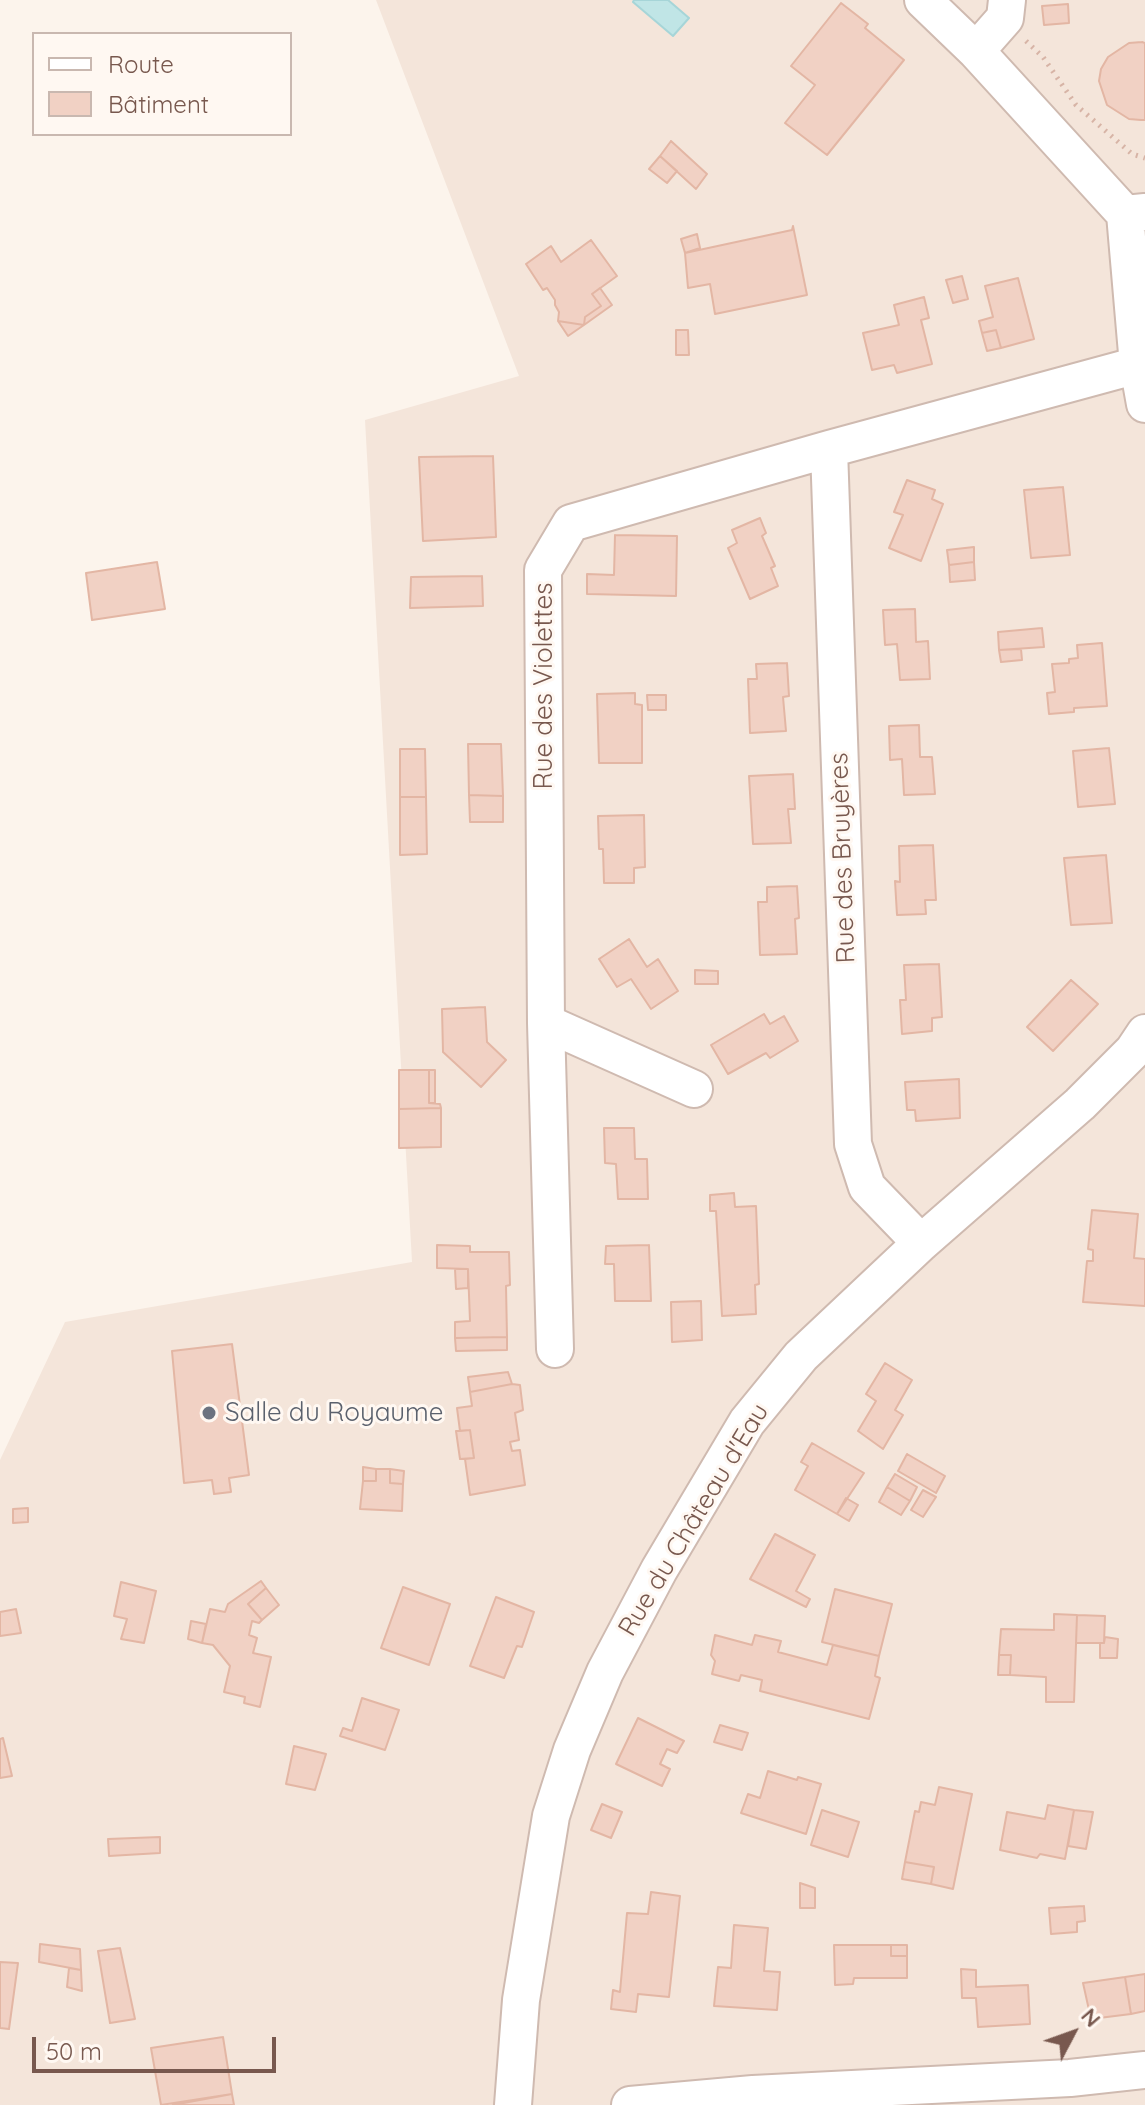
<!DOCTYPE html>
<html>
<head>
<meta charset="utf-8">
<style>
	body { margin:0 }
	#map { position:relative; width:1145px; height:2105px; overflow:hidden; background:#fcf4ec; font-family:Quicksand,sans-serif }
	canvas { display:block }
	.legend { position:absolute; left:32px; top:32px; width:260px; height:104px; box-sizing:border-box; background:#fff8f2; border:2px solid #c9b8b0; margin:0; padding:10px 14px; list-style:none; font-size:24px; color:#78584e }
	.legend li { display:flex; align-items:center; gap:16px; height:40px }
	.legend b { width:40px; border:2px solid #c9b8b0 }
	.north { position:absolute; left:1033px; top:1993px; width:80px; height:80px; -webkit-text-stroke:6px #fff8f2; paint-order:stroke; rotate:49deg; font-size:22px; font-weight:700; line-height:32px; text-align:center; color:#78584e }
	.north::after { content:''; display:block; margin:auto; width:28px; height:36px; background:#78584e; clip-path:polygon(50% 0,100% 100%,50% 72%,0 100%) }
	.scale { position:absolute; left:32px; top:2037px; width:244px; height:36px; box-sizing:border-box; border:4px solid #78584e; border-top:0; padding-left:10px; font-size:24px; line-height:28px; white-space:nowrap; color:#78584e; -webkit-text-stroke:6px #fff8f2; paint-order:stroke }
</style>
</head>
<body>
<div id="map">
<canvas width="1145" height="2105"></canvas>
<ul class="legend">
<li><b style="height:10px;background:#fff"></b>Route</li>
<li><b style="height:22px;background:#f1d1c4"></b>Bâtiment</li>
</ul>
<div class="north">N</div>
<div class="scale">50 m</div>
</div>
<script>
const ctx = document.querySelector('canvas').getContext('2d');
ctx.lineJoin = 'round';
function fillPath(path, color) {
  ctx.fillStyle = color;
  ctx.fill(path, 'evenodd');
}
function shape(rows) {
  const path = new Path2D();
  for (const r of rows) {
    path.moveTo(r[0], r[1]);
    for (let i = 2; i < r.length; i += 2) path.lineTo(r[i], r[i + 1]);
  }
  return path;
}
function trace(path, color, width, dash) {
  ctx.strokeStyle = color;
  ctx.lineWidth = width;
  ctx.lineCap = dash ? 'butt' : 'round';
  ctx.setLineDash(dash || []);
  ctx.stroke(path);
}
function write(font, color, halo, rows, align = 'center') {
  ctx.font = font + ' Quicksand,sans-serif';
  ctx.lineWidth = 6;
  ctx.setLineDash([]);
  ctx.textBaseline = 'middle';
  ctx.strokeStyle = halo;
  ctx.fillStyle = color;
  for (const [text, x, y, turn = 0] of rows) {
    ctx.save();
    ctx.translate(x, y);
    ctx.rotate((+turn || 0) * Math.PI / 180);
    ctx.textAlign = isNaN(turn) ? turn : align;
    if (halo) ctx.strokeText(text, 0, 0);
    ctx.fillText(text, 0, 0);
    ctx.restore();
  }
}
fillPath(shape([
	[376,0,1145,0,1145,2105,0,2105,0,1460,65,1322,412,1262,365,420,519,376]
]), '#f4e5da');
const water = shape([
	[634,0,668,0,689,18,673,36,633,2,634,0]
]);
fillPath(water, '#c0e5e6');
trace(water, '#a6d5d8', 2);
const building = shape([
	[841,3,868,24,865,28,904,60,827,155,785,123,815,85,791,66,841,3],
	[1068,4,1069,23,1044,25,1042,6,1068,4],
	[1142,42,1145,43,1145,120,1141,120,1129,119,1107,105,1099,81,1101,69,1108,57,1129,43,1142,42],
	[671,141,707,174,696,189,660,156,671,141],
	[660,156,677,171,667,183,649,169,660,156],
	[793,226,807,295,715,314,710,284,688,288,685,253,792,230,793,226],
	[697,234,700,248,685,253,681,239,697,234],
	[591,240,617,276,592,294,601,306,585,317,584,325,558,321,559,312,555,305,555,300,547,288,543,290,526,264,551,246,561,262,591,240],
	[962,276,968,299,953,303,946,280,962,276],
	[1018,278,1034,339,1001,348,996,330,982,333,979,321,993,317,985,286,1018,278],
	[600,288,612,305,584,325,585,317,601,306,592,294,600,288],
	[924,297,929,318,921,320,932,364,897,373,894,365,872,370,863,333,899,325,894,305,924,297],
	[558,321,584,325,568,336,558,321],
	[676,330,688,330,689,355,676,355,676,330],
	[996,330,1001,348,987,351,982,333,996,330],
	[493,456,496,537,423,541,419,457,493,456],
	[907,480,935,490,932,499,943,504,921,561,889,548,903,515,894,512,907,480],
	[1063,487,1070,555,1031,558,1024,490,1063,487],
	[760,518,766,533,762,536,775,566,771,568,778,586,750,599,728,548,737,543,732,530,760,518],
	[615,535,677,536,676,596,587,594,587,574,614,575,615,535],
	[974,547,974,562,949,565,947,550,974,547],
	[157,562,165,609,92,620,86,573,157,562],
	[974,562,975,580,950,582,949,565,974,562],
	[482,576,483,606,410,608,411,577,482,576],
	[915,609,916,642,928,641,930,679,900,680,897,644,885,645,883,610,915,609],
	[1042,628,1044,647,999,650,998,632,1042,628],
	[1102,643,1107,706,1074,708,1074,712,1049,714,1047,693,1055,692,1052,664,1069,663,1069,659,1078,658,1077,645,1102,643],
	[1021,649,1022,660,1001,662,999,650,1021,649],
	[787,663,789,696,783,697,786,731,750,733,748,679,757,679,756,664,787,663],
	[635,693,635,704,642,705,642,763,599,763,597,694,635,693],
	[647,695,666,695,666,710,648,710,647,695],
	[919,725,920,757,932,757,935,794,904,795,902,759,890,760,889,726,919,725],
	[468,744,501,744,503,796,469,795,468,744],
	[1109,748,1115,804,1078,807,1073,751,1109,748],
	[400,749,425,749,426,797,400,797,400,749],
	[793,774,795,809,788,809,791,843,753,844,749,776,793,774],
	[469,795,503,796,503,822,470,822,469,795],
	[400,797,426,797,427,854,400,855,400,797],
	[644,815,645,867,634,868,634,883,604,883,603,849,599,849,598,816,644,815],
	[933,845,936,900,925,900,926,914,897,915,895,881,900,882,899,846,933,845],
	[1106,855,1112,923,1071,925,1064,858,1106,855],
	[797,886,799,918,795,919,797,954,760,955,758,902,767,902,767,887,797,886],
	[629,939,647,967,658,959,678,991,651,1009,631,979,617,987,599,959,629,939],
	[939,964,942,1017,932,1018,932,1031,902,1034,900,1000,906,1000,904,965,939,964],
	[695,970,718,971,718,984,695,984,695,970],
	[1071,980,1098,1004,1053,1051,1027,1027,1071,980],
	[485,1007,487,1042,506,1060,481,1087,443,1052,442,1009,485,1007],
	[764,1014,770,1024,784,1016,798,1041,770,1058,766,1053,728,1074,711,1045,764,1014],
	[399,1070,429,1070,429,1103,440,1104,441,1108,399,1109,399,1070],
	[429,1070,435,1070,435,1103,429,1103,429,1070],
	[959,1079,960,1118,916,1121,915,1110,907,1110,905,1082,959,1079],
	[441,1108,441,1147,399,1148,399,1109,441,1108],
	[604,1128,634,1128,635,1159,647,1159,648,1199,618,1199,616,1164,605,1163,604,1128],
	[734,1193,735,1207,756,1206,759,1284,755,1285,756,1314,722,1316,716,1211,710,1211,710,1195,734,1193],
	[1092,1210,1138,1214,1134,1258,1145,1259,1145,1306,1083,1302,1087,1261,1093,1261,1093,1250,1088,1249,1092,1210],
	[437,1245,470,1246,470,1252,509,1252,510,1285,506,1286,507,1337,455,1338,455,1322,470,1321,468,1269,437,1268,437,1245],
	[649,1245,651,1301,615,1301,614,1264,605,1264,606,1246,649,1245],
	[455,1269,468,1269,468,1288,456,1289,455,1269],
	[701,1301,702,1340,672,1342,671,1302,701,1301],
	[507,1337,507,1350,456,1351,455,1338,507,1337],
	[232,1344,249,1475,229,1478,231,1492,214,1494,212,1480,184,1483,172,1351,232,1344],
	[885,1363,912,1380,895,1410,903,1415,883,1449,858,1431,876,1401,866,1394,885,1363],
	[508,1372,512,1384,470,1392,468,1377,508,1372],
	[512,1384,520,1385,523,1410,515,1413,519,1440,510,1442,512,1451,520,1450,525,1485,470,1495,465,1459,474,1458,470,1430,460,1431,457,1408,472,1406,470,1392,512,1384],
	[470,1430,474,1458,460,1459,456,1431,470,1430],
	[812,1443,864,1473,837,1514,795,1490,808,1466,801,1462,812,1443],
	[907,1454,945,1476,936,1493,898,1471,907,1454],
	[363,1467,376,1469,376,1481,363,1481,363,1467],
	[376,1469,390,1469,390,1483,403,1484,402,1511,360,1509,363,1481,376,1481,376,1469],
	[390,1469,404,1471,403,1484,390,1483,390,1469],
	[895,1474,917,1487,910,1501,887,1487,895,1474],
	[887,1487,910,1501,901,1515,879,1502,887,1487],
	[923,1490,936,1497,923,1517,911,1510,923,1490],
	[846,1498,858,1505,849,1521,837,1514,846,1498],
	[28,1508,28,1522,13,1523,13,1509,28,1508],
	[775,1534,815,1555,796,1591,810,1599,806,1607,750,1579,775,1534],
	[261,1581,266,1588,248,1604,262,1620,259,1623,252,1621,249,1635,257,1638,253,1653,271,1657,260,1707,244,1703,245,1697,224,1692,230,1666,213,1645,202,1643,210,1609,225,1612,228,1604,261,1581],
	[121,1582,156,1591,144,1643,121,1639,127,1619,114,1616,121,1582],
	[403,1587,450,1604,429,1665,381,1648,403,1587],
	[266,1588,279,1605,262,1620,248,1604,266,1588],
	[835,1589,892,1604,879,1656,822,1642,835,1589],
	[496,1597,534,1612,522,1647,517,1646,504,1678,470,1666,496,1597],
	[16,1609,21,1633,0,1636,0,1612,16,1609],
	[1054,1614,1077,1615,1074,1702,1046,1702,1046,1677,1010,1675,1011,1655,999,1655,1001,1629,1054,1630,1054,1614],
	[1077,1615,1105,1616,1104,1643,1076,1643,1077,1615],
	[191,1621,206,1624,202,1643,188,1639,191,1621],
	[715,1635,752,1645,755,1635,781,1641,778,1652,827,1665,833,1645,879,1656,875,1676,880,1678,869,1719,760,1691,762,1680,741,1675,739,1681,712,1674,715,1661,711,1655,715,1635],
	[1105,1637,1118,1639,1117,1658,1100,1658,1100,1643,1104,1643,1105,1637],
	[999,1655,1011,1655,1010,1675,998,1675,999,1655],
	[362,1698,399,1710,385,1750,340,1736,343,1728,352,1731,362,1698],
	[638,1718,684,1741,677,1753,667,1749,660,1764,670,1769,662,1786,616,1764,638,1718],
	[720,1725,748,1733,742,1750,714,1742,720,1725],
	[3,1738,12,1776,0,1778,0,1739,3,1738],
	[294,1746,326,1754,315,1790,286,1784,294,1746],
	[768,1771,797,1780,798,1777,821,1784,806,1834,741,1813,748,1794,760,1798,768,1771],
	[939,1787,972,1794,953,1889,931,1884,934,1867,905,1862,915,1811,919,1812,921,1802,935,1805,939,1787],
	[602,1804,622,1812,611,1838,591,1830,602,1804],
	[1048,1805,1074,1810,1065,1859,1040,1854,1037,1858,1000,1850,1007,1812,1045,1819,1048,1805],
	[822,1810,859,1822,848,1857,811,1845,822,1810],
	[1074,1810,1093,1812,1086,1849,1068,1846,1074,1810],
	[160,1837,160,1853,109,1856,108,1839,160,1837],
	[905,1862,934,1867,931,1884,902,1879,905,1862],
	[800,1883,815,1888,815,1908,800,1908,800,1883],
	[651,1892,680,1896,669,1997,638,1994,636,2012,611,2009,613,1990,620,1992,627,1913,648,1914,651,1892],
	[1084,1906,1085,1921,1077,1922,1077,1932,1051,1934,1049,1908,1084,1906],
	[734,1925,768,1928,764,1971,780,1972,777,2010,714,2006,718,1967,731,1968,734,1925],
	[40,1944,80,1949,81,1970,39,1962,40,1944],
	[834,1945,891,1945,891,1956,907,1956,907,1978,854,1978,853,1984,835,1985,834,1945],
	[891,1945,907,1945,907,1956,891,1956,891,1945],
	[120,1948,135,2019,110,2023,98,1951,120,1948],
	[0,1962,18,1963,9,2029,0,2028,0,1962],
	[69,1968,81,1970,82,1991,67,1987,69,1968],
	[961,1969,976,1970,976,1987,1028,1985,1030,2024,978,2027,976,1998,962,1998,961,1969],
	[1145,1974,1145,2011,1131,2014,1125,1977,1145,1974],
	[1125,1977,1131,2014,1091,2019,1083,1983,1125,1977],
	[223,2037,232,2094,161,2105,151,2048,223,2037],
	[232,2094,234,2105,173,2105,232,2094]
]);
fillPath(building, '#f1d1c4');
trace(building, '#e3b6a4', 2);
const minor = shape([
	[923,0,976,51,1125,214,1145,212],
	[976,51,1005,18,1007,0],
	[1125,214,1138,365,1145,404],
	[829,449,853,1144,867,1187,921,1243],
	[546,1023,694,1089],
	[555,1349,546,1023,543,570,571,523,829,449,1138,365],
	[513,2105,521,2000,551,1816,572,1750,605,1672,659,1570,747,1422,801,1356,921,1243,1080,1104,1133,1051,1145,1033],
	[630,2105,753,2094,1070,2078,1145,2070]
]);
trace(minor, '#cfbab0', 40);
trace(shape([
	[1026,41,1043,57,1076,105,1132,154,1145,158]
]), '#d7b4a6', 5, [2, 6]);
trace(minor, '#fff', 36);
for (const [x, y, r, color] of [
	[209,1413,8,"#6b7280"]
]) {
  const dot = new Path2D();
  dot.arc(x, y, r, 0, 2 * Math.PI);
  ctx.fillStyle = color;
  ctx.fill(dot);
  trace(dot, '#fff8f2', 3);
}
write('26px', '#78584e', '#fff8f2', [
	["Rue des Violettes",544,686,-90],
	["Rue des Bruyères",843,858,-92],
	["Rue du Château d'Eau",694,1520,-59]
]);
write('26px', '#5b616d', '#fff8f2', [
	["Salle du Royaume",225,1413]
], 'left');
</script>
</body>
</html>
